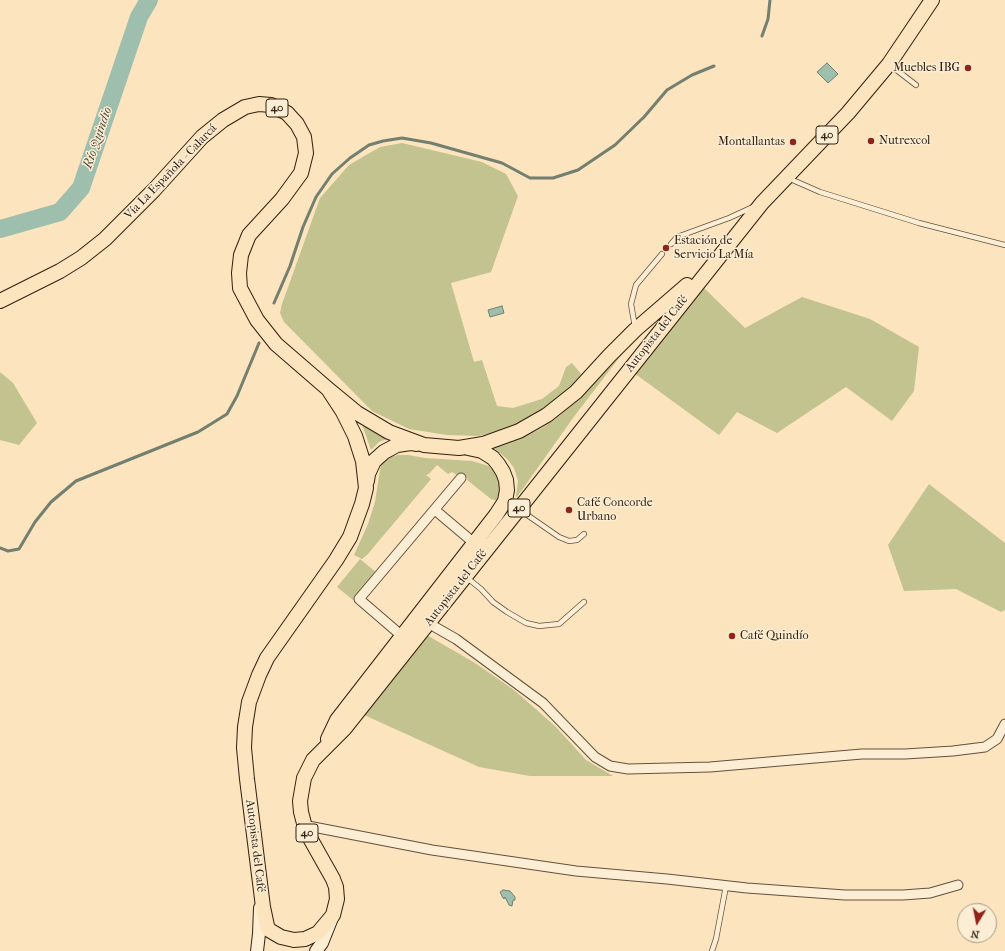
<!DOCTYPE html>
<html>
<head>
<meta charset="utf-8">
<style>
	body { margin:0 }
	#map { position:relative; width:1005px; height:951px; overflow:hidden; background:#fbe4be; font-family:"IM FELL French Canon",serif }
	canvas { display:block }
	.north { position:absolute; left:957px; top:903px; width:40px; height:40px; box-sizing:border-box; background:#fcedd5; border:1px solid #ab9b86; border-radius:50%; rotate:190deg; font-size:11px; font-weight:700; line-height:16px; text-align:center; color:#312010 }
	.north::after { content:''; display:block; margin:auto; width:14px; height:18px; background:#8f2418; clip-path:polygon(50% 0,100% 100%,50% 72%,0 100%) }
</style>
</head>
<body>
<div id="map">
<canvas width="1005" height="951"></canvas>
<div class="north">N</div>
</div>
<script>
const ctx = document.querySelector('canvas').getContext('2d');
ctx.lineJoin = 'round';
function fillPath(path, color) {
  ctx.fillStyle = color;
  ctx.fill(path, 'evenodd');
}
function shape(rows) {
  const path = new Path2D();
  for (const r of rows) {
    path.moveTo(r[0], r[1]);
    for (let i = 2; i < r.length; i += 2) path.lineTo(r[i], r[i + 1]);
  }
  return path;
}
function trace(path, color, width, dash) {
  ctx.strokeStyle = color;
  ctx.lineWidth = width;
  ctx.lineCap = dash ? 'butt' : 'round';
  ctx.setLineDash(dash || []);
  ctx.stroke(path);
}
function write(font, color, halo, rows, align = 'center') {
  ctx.font = font + ' "IM FELL French Canon",serif';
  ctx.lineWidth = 3;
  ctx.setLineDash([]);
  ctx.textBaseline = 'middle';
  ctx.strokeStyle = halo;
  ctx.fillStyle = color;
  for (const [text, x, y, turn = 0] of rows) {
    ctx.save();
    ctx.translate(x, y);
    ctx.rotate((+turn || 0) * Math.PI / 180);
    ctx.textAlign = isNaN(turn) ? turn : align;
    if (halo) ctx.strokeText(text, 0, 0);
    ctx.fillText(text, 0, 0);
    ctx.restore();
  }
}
fillPath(shape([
	[402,143,482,162,506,174,518,196,491,272,451,283,474,362,482,360,497,406,513,408,542,399,559,386,566,367,572,363,581,374,566,392,544,410,509,428,479,436,447,435,409,429,372,411,284,322,280,313,282,304,320,198,349,165,380,147],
	[701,285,745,328,802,297,870,319,919,347,914,391,892,421,846,387,777,433,737,412,719,435,634,373],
	[619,352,622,354,573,418,517,497,516,496,518,481,514,468,508,460,500,453,490,449,490,447,506,443,519,439,542,428,559,416,575,402],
	[0,372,13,383,37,423,19,445,0,440],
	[362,424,384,434,390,438,379,442,371,450],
	[398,455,408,455,425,458,472,461,489,466,495,473,502,489,499,501,491,499,467,480,468,478,459,473,457,475,452,472,448,474,437,465,429,474,428,474,426,475,431,479,367,555,362,559,354,555,368,524,375,502,381,464,390,457],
	[929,484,1005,543,1005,610,1001,612,956,589,904,591,888,545],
	[360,559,377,573,353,600,337,587],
	[425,634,475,663,514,690,555,726,586,760,613,776,530,776,479,767,364,715]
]), '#c2c38f');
const water = shape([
	[827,63,838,74,828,83,817,72,827,63],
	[502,306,504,313,490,317,488,310,502,306],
	[503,890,510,891,515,897,515,900,513,900,512,906,509,905,505,897,504,899,503,898,500,892,503,890]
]);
fillPath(water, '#9fbfae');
trace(water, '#737f6f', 1);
trace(shape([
	[762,36,768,19,770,0],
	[274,303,290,266,303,227,316,197,332,174,350,158,369,145,383,141,402,138,431,143,502,163,530,178,553,178,578,170,615,145,644,117,667,90,692,75,714,66],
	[0,548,8,551,19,549,35,522,51,502,76,481,198,432,227,414,237,396,259,343]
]), '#737f6f', 3);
trace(shape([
	[0,229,60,212,81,188,139,17,149,0]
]), '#9fbfae', 18);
const service = shape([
	[890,65,916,85],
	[788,178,820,192,919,223,1005,245],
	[671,244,677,237,729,218,753,207],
	[635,327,631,304,636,285,662,254],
	[520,510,559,537,569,541,577,540,584,534],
	[466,577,481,589,493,602,507,612,526,623,539,626,559,624,584,602],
	[712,951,716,939,726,886]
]);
const minor = shape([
	[435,510,474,543],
	[428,623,456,639,543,703,595,757,610,766,628,769,710,767,862,754,905,754,953,751,985,747,997,739,1005,724],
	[402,636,359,599,461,478],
	[303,825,432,850,576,871,667,879,747,888,845,895,903,895,930,893,958,885]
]);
const secondary = shape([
	[257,951,259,934,260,908],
	[316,951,322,943,332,918]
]);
const trunk = shape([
	[0,301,60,271,81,258,105,239,154,190,202,137,223,120,245,107,259,104,271,105,287,113,297,124,304,137,306,153,301,173,282,199,249,235,241,255,239,273,240,288,257,320,276,344,328,389,357,413,389,432,424,445,459,448,483,444,519,431,547,415,576,392,609,356,635,330,687,285],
	[328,389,343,412,355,436,363,461,366,488,362,504,350,537,336,560,267,658,259,675,249,702,245,727,244,748,247,779,263,907,267,926,269,930,281,937,294,940,305,939,318,933,333,915,337,899,336,887,333,879,306,831,301,812,300,801,304,778,313,760,345,728,762,203,848,113,889,64,932,0],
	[367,481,368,474,374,461,384,452,397,445,411,443,416,444],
	[328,739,337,720,496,515,505,501,507,490,506,480,503,472,498,464,493,458,482,451,468,448]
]);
trace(service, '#64513c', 6);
trace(minor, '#64513c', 11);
trace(secondary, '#312010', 14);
trace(trunk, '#312010', 16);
trace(service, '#fcedd5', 4.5);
trace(minor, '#fcedd5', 9);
trace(secondary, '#fcedd5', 12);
trace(trunk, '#fbe4be', 14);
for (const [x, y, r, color] of [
	[968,68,4,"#8f2418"],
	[871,141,4,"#8f2418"],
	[793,142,4,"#8f2418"],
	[666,248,4,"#8f2418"],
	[569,510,4,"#8f2418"],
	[732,636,4,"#8f2418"]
]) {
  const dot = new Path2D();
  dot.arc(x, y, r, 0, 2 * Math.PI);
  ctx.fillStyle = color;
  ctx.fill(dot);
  trace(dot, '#fcedd5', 1.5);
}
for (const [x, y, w] of [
	[277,108,22],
	[827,135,22],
	[519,508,22],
	[307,833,22]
]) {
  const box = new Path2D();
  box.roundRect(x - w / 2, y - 9, w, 18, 3);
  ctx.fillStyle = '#fcedd5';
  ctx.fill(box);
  trace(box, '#312010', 1);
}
write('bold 11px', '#312010', null, [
	["40",277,108],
	["40",827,135],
	["40",519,508],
	["40",307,833]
]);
write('12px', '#312010', '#fcedd5', [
	["Muebles IBG",960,68,"right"],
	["Nutrexcol",879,141],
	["Montallantas",785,142,"right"],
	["Estación de",674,241],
	["Servicio La Mía",674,255],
	["Café Concorde",577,503],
	["Urbano",577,517],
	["Café Quindío",740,636]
], 'left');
write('12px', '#312010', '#fcedd5', [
	["Vía La Española - Calarcá",171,172,-46],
	["Autopista del Café",657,334,-52],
	["Autopista del Café",456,588,-52],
	["Autopista del Café",255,846,83]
]);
write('italic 13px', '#52503f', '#fcedd5', [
	["Río Quindio",98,138,-71]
]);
</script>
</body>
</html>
